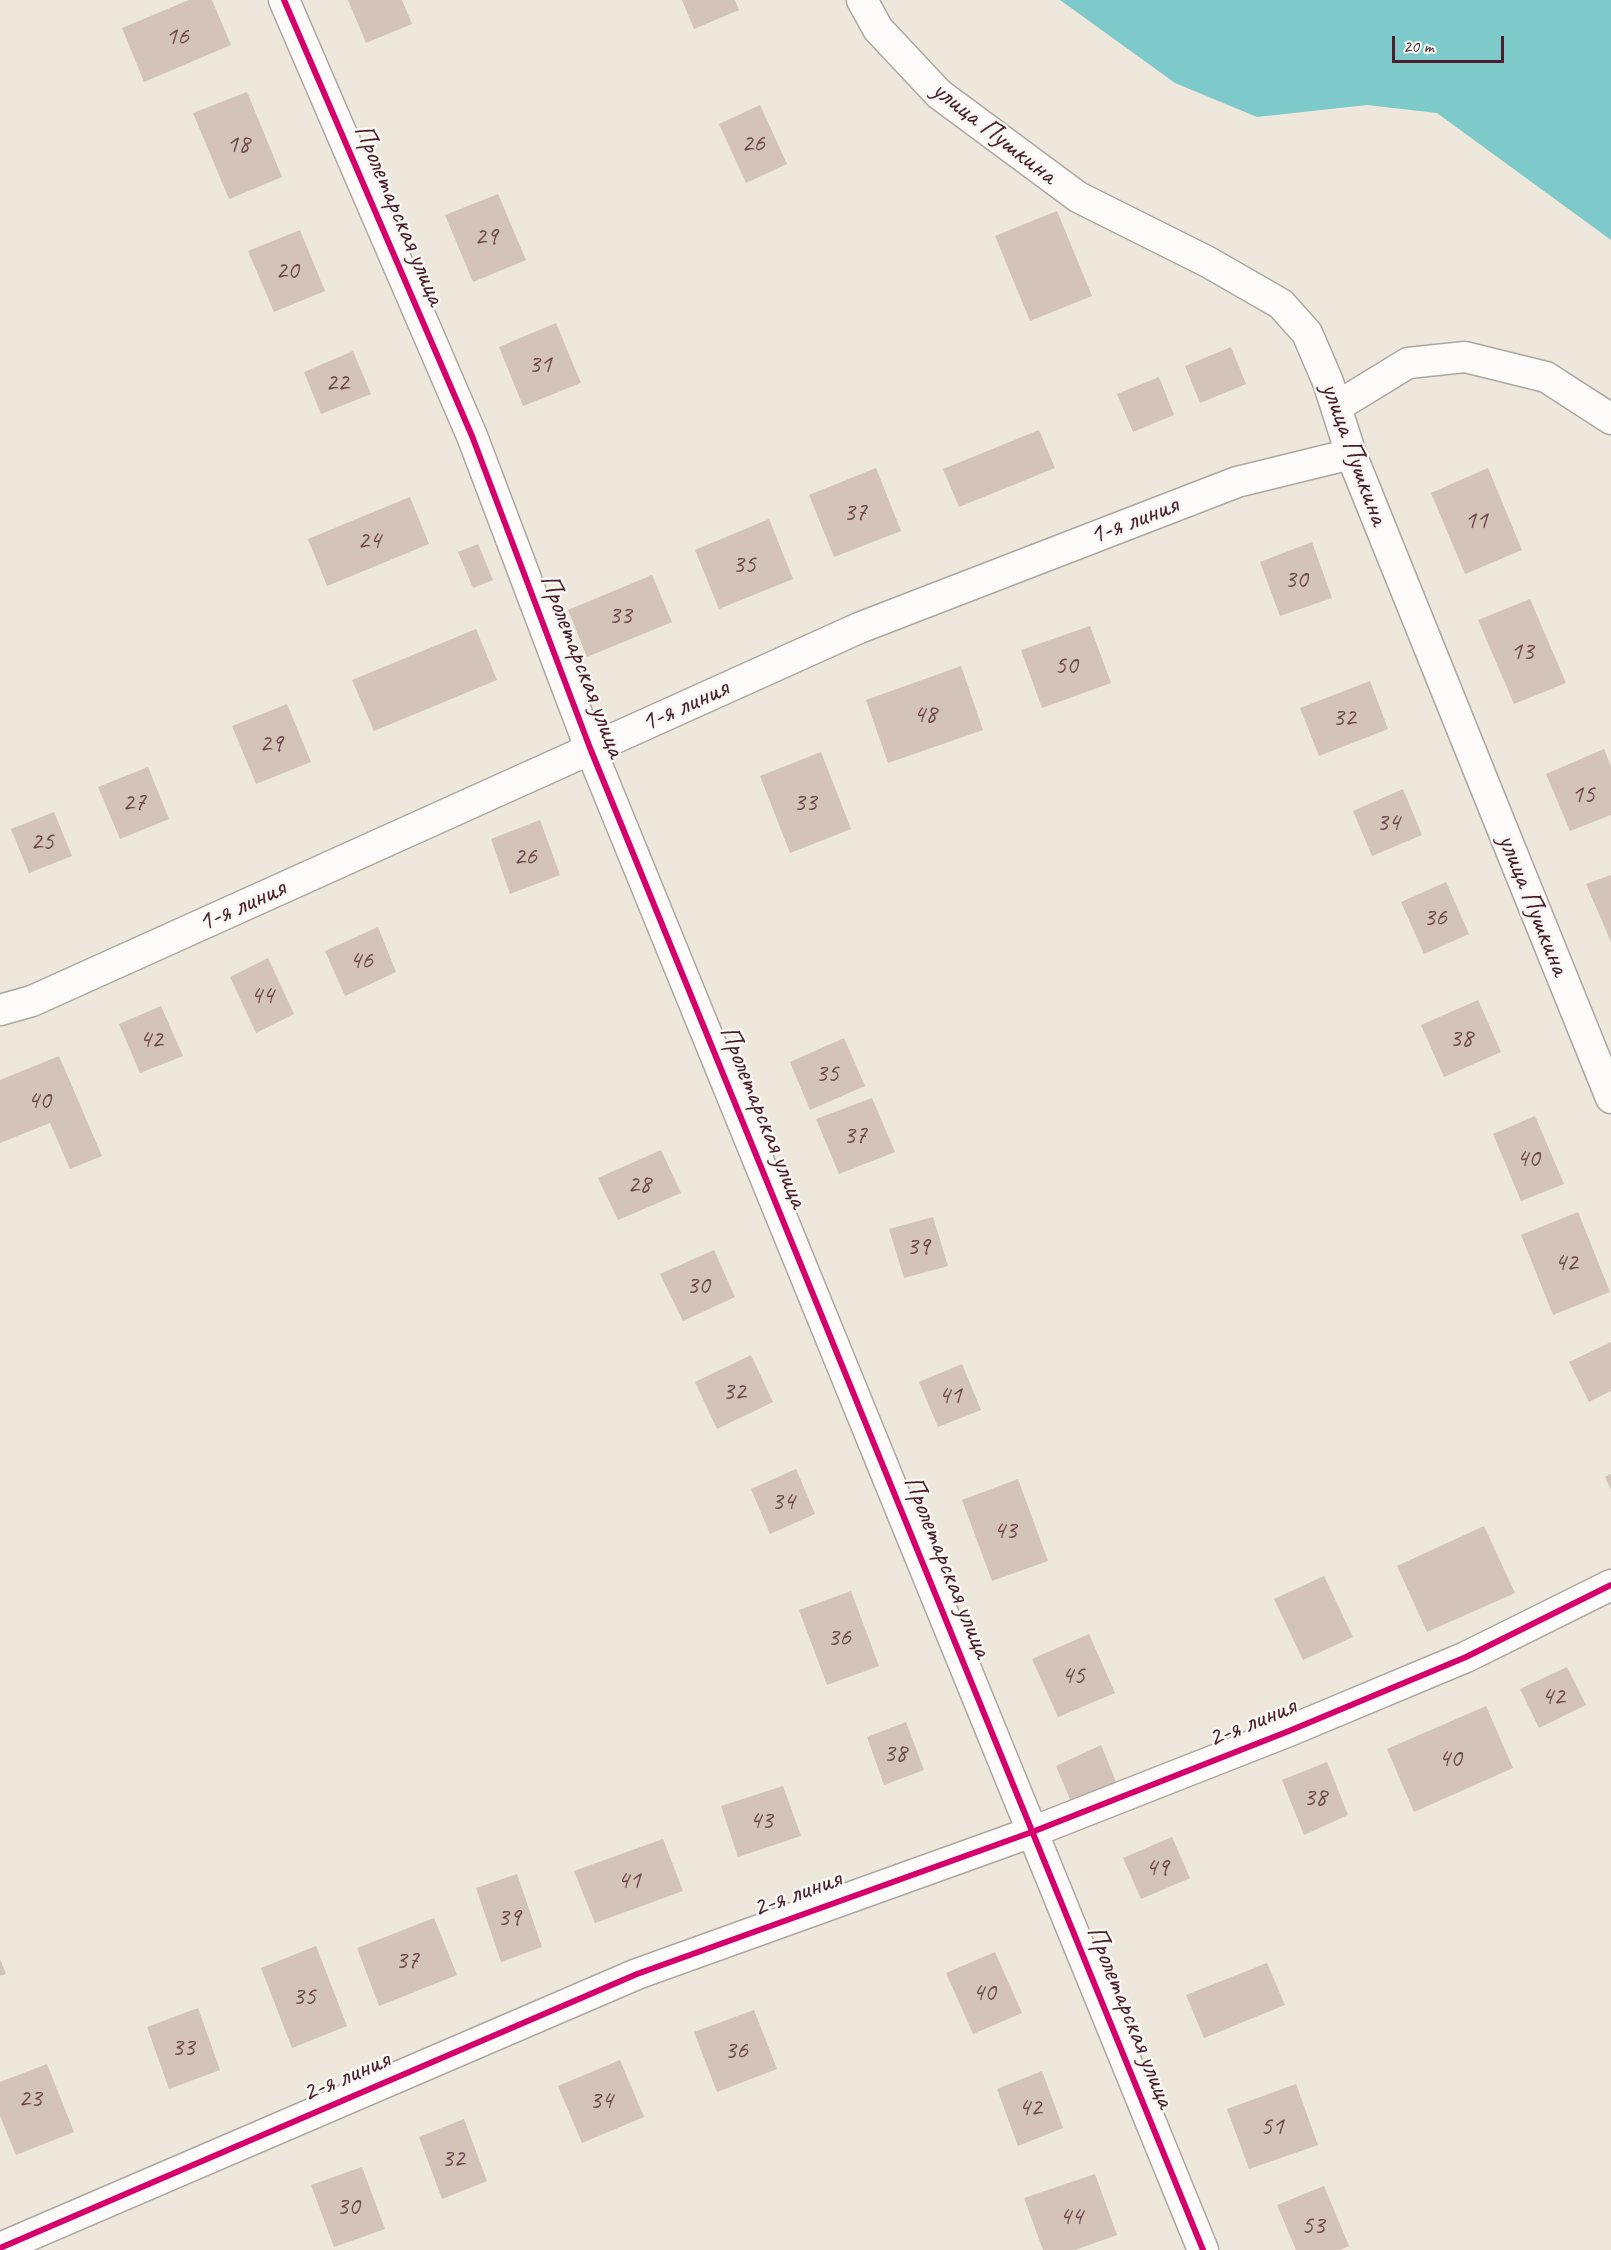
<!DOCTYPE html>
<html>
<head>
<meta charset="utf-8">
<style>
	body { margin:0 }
	#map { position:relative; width:1611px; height:2250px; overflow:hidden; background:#ede7dc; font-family:Caveat,sans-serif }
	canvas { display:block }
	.scale { position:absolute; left:1392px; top:36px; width:112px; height:27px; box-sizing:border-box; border:3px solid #4a1f2b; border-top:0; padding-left:8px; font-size:18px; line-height:21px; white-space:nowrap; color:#4a1f2b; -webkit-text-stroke:4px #f6f6f2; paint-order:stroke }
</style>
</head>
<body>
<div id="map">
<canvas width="1611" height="2250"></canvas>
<div class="scale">20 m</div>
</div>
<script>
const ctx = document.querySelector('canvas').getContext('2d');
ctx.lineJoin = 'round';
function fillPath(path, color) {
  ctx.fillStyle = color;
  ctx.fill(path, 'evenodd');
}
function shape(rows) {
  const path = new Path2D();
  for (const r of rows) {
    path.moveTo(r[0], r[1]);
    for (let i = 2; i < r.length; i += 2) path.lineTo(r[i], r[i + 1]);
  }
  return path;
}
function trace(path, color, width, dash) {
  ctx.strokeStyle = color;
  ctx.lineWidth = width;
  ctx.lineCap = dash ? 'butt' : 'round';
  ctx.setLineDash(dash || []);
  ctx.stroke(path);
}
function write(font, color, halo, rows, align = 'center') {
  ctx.font = font + ' Caveat,sans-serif';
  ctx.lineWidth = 5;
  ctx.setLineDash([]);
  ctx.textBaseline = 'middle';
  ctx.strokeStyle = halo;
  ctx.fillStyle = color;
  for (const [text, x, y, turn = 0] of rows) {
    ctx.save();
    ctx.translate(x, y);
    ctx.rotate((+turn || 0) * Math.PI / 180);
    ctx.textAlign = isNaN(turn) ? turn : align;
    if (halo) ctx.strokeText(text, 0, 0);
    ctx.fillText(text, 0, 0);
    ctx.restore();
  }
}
fillPath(shape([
	[1060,0,1611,0,1611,240,1437,113,1367,105,1257,117,1175,83]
]), '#7ecaca');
fillPath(shape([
	[189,0,212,0,231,45,144,82,122,28],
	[348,0,402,0,412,24,366,43],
	[682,0,735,0,739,10,694,29],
	[247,92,282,177,229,199,193,113],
	[760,105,787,164,746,183,719,124],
	[498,194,526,260,473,282,445,215],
	[1057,211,1092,296,1030,321,995,236],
	[300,230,325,291,274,312,248,251],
	[556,323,581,383,523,406,499,347],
	[1231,347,1246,384,1200,403,1185,366],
	[353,351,371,394,321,414,304,372],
	[1159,377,1174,415,1133,432,1117,394],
	[1039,430,1055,468,959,507,943,469],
	[876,468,901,531,834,557,809,495],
	[1488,468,1522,550,1465,574,1431,493],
	[410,497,429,544,327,586,308,539],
	[769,519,793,579,719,609,695,550],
	[1312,542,1332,598,1280,616,1260,562],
	[478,544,493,580,473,588,458,552],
	[652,575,672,622,587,657,568,610],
	[1530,599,1566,683,1514,704,1478,620],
	[1090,626,1111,683,1042,708,1021,650],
	[476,629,497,680,374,731,352,680],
	[961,666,983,730,888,763,866,700],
	[1370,681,1388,729,1319,756,1300,708],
	[287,704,311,762,256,784,232,726],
	[1604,749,1611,766,1611,815,1570,831,1546,774],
	[821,752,851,829,790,853,760,776],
	[148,767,169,819,120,839,98,787],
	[1403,789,1422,835,1372,856,1353,811],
	[54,812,72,856,29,873,11,829],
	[540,820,560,875,510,894,491,839],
	[1611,875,1611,942,1586,884],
	[1446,882,1469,934,1424,954,1401,902],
	[378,927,396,972,345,996,325,951],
	[268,958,294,1014,256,1033,230,977],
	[1478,1000,1501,1052,1444,1077,1421,1025],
	[161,1006,183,1056,140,1073,119,1024],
	[844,1038,865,1086,810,1110,790,1062],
	[59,1056,102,1156,70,1169,50,1123,0,1143,0,1080],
	[872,1098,895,1152,839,1174,816,1119],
	[1535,1116,1564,1184,1521,1201,1493,1134],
	[661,1150,681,1193,618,1220,598,1178],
	[1578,1212,1610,1292,1553,1315,1521,1235],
	[933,1217,948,1266,904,1278,889,1229],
	[714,1250,735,1297,683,1321,660,1274],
	[1611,1342,1611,1391,1589,1402,1569,1362],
	[751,1355,773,1402,717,1429,695,1382],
	[962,1364,981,1410,938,1427,919,1382],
	[796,1469,815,1514,770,1534,751,1489],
	[1611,1474,1611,1490,1605,1477],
	[1018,1479,1048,1561,992,1581,962,1500],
	[1484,1526,1515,1593,1427,1632,1397,1566],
	[1324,1576,1353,1637,1303,1660,1274,1599],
	[851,1591,879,1666,827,1685,799,1610],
	[1089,1634,1115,1693,1058,1717,1032,1659],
	[1567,1667,1586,1705,1539,1728,1520,1689],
	[1486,1706,1513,1768,1414,1812,1387,1749],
	[906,1722,924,1770,884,1785,867,1737],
	[1101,1745,1117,1784,1072,1804,1056,1766],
	[1327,1762,1348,1815,1304,1835,1282,1780],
	[783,1786,801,1836,738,1857,721,1806],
	[1172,1837,1190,1878,1141,1899,1123,1858],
	[663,1839,683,1891,595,1923,574,1871],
	[517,1874,542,1947,501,1962,476,1888],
	[434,1918,457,1975,379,2006,357,1948],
	[316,1946,347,2026,292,2048,261,1968],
	[995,1952,1022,2013,973,2034,946,1973],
	[0,1959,6,1974,0,1976],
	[1267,1963,1285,2005,1204,2038,1186,1995],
	[198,2008,220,2070,169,2089,147,2027],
	[754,2010,777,2069,717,2092,694,2032],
	[620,2060,644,2117,582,2143,558,2086],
	[47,2064,74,2132,16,2155,0,2116,0,2082],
	[1042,2071,1063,2128,1018,2146,997,2089],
	[1296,2084,1318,2145,1249,2169,1227,2109],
	[464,2119,487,2181,442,2199,419,2137],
	[362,2167,385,2229,334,2247,311,2185],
	[1095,2174,1117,2235,1075,2250,1043,2250,1024,2198],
	[1324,2186,1349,2246,1340,2250,1296,2250,1277,2205]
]), '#d4c3b8');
const minor = shape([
	[284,0,472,436,590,748,1203,2250],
	[862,0,878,29,939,94,1078,197,1208,262,1281,304,1307,333,1328,382,1351,454,1611,1098],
	[1336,407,1408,363,1465,357,1546,377,1611,419],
	[0,1010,32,1001,859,628,1237,482,1351,454],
	[0,2248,637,1974,1032,1832,1289,1731,1466,1657,1611,1585]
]);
trace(minor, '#aea6a1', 33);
trace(minor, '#fcfbfa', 30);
trace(shape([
	[284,0,472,436,590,748,1203,2250],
	[0,2248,637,1974,1032,1832,1289,1731,1466,1657,1611,1585]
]), '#d6006c', 6);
write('26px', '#6c484e', null, [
	["16",177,37],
	["26",753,144],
	["18",238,145],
	["29",486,237],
	["20",287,271],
	["31",540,365],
	["22",337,383],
	["37",855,513],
	["11",1476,521],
	["24",369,541],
	["35",744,565],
	["30",1296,580],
	["33",620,616],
	["13",1522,652],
	["50",1066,666],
	["48",925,715],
	["32",1344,718],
	["29",271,744],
	["15",1583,795],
	["27",134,803],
	["33",805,803],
	["34",1388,823],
	["25",42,842],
	["26",525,857],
	["36",1435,918],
	["46",361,961],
	["44",262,996],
	["38",1461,1039],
	["42",151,1040],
	["35",827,1074],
	["40",39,1101],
	["37",855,1136],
	["40",1528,1159],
	["28",639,1185],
	["39",918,1247],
	["42",1566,1263],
	["30",698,1286],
	["32",734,1392],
	["41",950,1396],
	["34",783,1502],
	["43",1005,1531],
	["36",839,1638],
	["45",1073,1676],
	["42",1553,1697],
	["38",895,1754],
	["40",1450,1759],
	["38",1315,1798],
	["43",761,1821],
	["49",1157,1868],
	["41",629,1881],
	["39",509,1918],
	["37",407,1961],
	["40",984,1993],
	["35",304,1997],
	["33",183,2048],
	["36",736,2051],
	["23",30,2099],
	["34",601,2101],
	["42",1030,2108],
	["51",1272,2127],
	["32",453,2159],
	["30",348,2207],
	["44",1071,2217],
	["53",1313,2226]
]);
write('28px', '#4a1f2b', '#f6f6f2', [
	["улица Пушкина",994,133,38],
	["Пролетарская улица",399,215,67],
	["улица Пушкина",1354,454,70],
	["1-я линия",1134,521,-21],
	["Пролетарская улица",582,666,69],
	["1-я линия",685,706,-24],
	["улица Пушкина",1533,905,68],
	["1-я линия",242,906,-24],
	["Пролетарская улица",763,1117,68],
	["Пролетарская улица",947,1567,68],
	["2-я линия",1252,1723,-22],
	["2-я линия",797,1894,-20],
	["Пролетарская улица",1130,2017,68],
	["2-я линия",346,2077,-23]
]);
</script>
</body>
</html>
